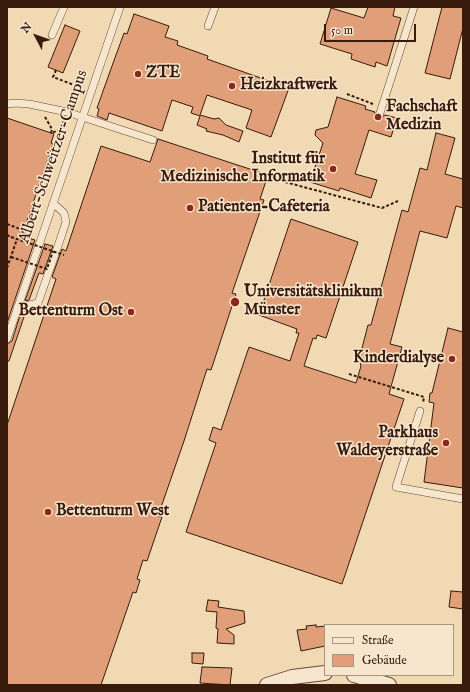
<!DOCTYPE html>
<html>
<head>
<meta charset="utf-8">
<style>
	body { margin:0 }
	#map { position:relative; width:470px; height:692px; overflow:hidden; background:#f1d9b4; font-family:"IM FELL English",serif }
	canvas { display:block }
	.frame { position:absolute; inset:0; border:8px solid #381b0d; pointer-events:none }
	.legend { position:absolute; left:324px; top:624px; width:130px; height:52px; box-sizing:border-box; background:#f6e6ce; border:1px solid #aa9581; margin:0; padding:5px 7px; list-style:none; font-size:12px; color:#381b0d }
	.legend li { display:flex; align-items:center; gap:8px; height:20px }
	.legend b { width:20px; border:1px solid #aa9581 }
	.north { position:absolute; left:16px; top:16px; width:40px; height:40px; -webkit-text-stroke:3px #f6e6ce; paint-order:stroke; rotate:311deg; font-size:11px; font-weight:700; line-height:16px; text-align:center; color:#381b0d }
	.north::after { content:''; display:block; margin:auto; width:14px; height:18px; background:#381b0d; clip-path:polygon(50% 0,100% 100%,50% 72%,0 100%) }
	.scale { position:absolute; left:324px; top:24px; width:92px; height:18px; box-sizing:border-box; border:2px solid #381b0d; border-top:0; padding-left:5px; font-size:12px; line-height:14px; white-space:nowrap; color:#381b0d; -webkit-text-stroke:3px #f6e6ce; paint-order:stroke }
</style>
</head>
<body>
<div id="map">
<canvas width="470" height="692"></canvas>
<div class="frame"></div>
<ul class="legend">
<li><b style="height:5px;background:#f6e6ce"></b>Straße</li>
<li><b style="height:11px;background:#e09f78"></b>Gebäude</li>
</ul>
<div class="north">N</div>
<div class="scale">50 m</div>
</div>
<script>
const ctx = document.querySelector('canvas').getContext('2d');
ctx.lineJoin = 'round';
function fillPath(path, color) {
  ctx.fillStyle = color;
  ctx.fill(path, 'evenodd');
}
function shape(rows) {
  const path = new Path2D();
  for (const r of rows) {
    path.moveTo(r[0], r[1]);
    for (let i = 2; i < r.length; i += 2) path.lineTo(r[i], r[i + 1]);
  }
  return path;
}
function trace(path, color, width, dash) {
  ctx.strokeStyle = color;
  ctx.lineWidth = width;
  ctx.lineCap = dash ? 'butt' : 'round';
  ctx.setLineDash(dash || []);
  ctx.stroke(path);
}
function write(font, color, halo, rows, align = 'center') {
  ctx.font = font + ' "IM FELL English",serif';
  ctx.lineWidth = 3;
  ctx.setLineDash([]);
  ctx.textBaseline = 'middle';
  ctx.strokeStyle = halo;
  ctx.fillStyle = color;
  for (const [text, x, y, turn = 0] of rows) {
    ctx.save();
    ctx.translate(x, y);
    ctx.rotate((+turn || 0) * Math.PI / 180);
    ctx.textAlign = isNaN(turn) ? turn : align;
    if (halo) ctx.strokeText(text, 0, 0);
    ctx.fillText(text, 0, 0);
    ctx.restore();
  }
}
const building = shape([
	[368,7,395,7,393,16,401,18,387,66,376,62,375,67,351,59,352,54,320,44,331,8,364,18,368,7],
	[442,7,463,7,463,28,450,79,425,73,442,7],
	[134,14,169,26,165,37,178,41,177,45,208,56,207,59,289,88,271,137,246,128,252,110,207,95,200,115,214,119,219,118,226,125,243,131,239,142,223,135,206,131,207,129,197,125,200,116,191,113,193,107,172,100,162,131,109,113,107,120,97,116,99,109,97,108,112,66,124,33,127,34,134,14],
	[65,25,80,31,63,73,48,67,65,25],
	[337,97,366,106,365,109,375,112,375,114,378,118,381,118,385,115,397,118,391,137,369,130,355,174,377,180,371,198,340,188,339,191,310,182,323,143,315,135,316,130,328,127,337,97],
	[7,118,54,134,51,143,53,144,22,236,35,240,7,323,7,118],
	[436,133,455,138,445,174,463,179,463,208,456,206,447,238,420,231,390,344,402,347,389,394,404,399,342,584,186,532,216,443,209,440,213,427,221,430,249,347,290,361,299,333,296,333,297,329,259,315,291,219,358,242,326,338,317,335,316,339,313,338,304,366,356,383,361,366,359,360,361,352,368,325,371,325,402,210,408,212,420,168,427,170,436,133],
	[158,139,268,175,260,199,264,200,232,293,236,294,211,370,207,369,184,441,158,516,162,517,147,561,143,560,137,579,140,580,136,593,133,592,101,685,7,685,7,425,56,279,52,277,62,249,66,251,101,146,150,162,158,139],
	[45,244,53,246,43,274,39,273,29,300,25,301,45,244],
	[26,311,9,361,7,361,7,344,12,341,21,312,26,311],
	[448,328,463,332,463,488,424,482,434,403,429,402,430,393,432,393,448,328],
	[451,591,463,592,463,609,449,607,451,591],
	[208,600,219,601,218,607,244,611,245,623,226,629,234,635,234,644,217,643,218,629,216,628,217,612,206,611,208,600],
	[316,625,316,627,325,626,325,646,301,651,297,630,307,629,306,626,316,625],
	[192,653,204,653,203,664,192,663,192,653],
	[202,667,232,668,230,685,200,683,202,667]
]);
fillPath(building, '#e09f78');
trace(building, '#381b0d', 1);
const service = shape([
	[208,26,215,7],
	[52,35,64,7],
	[7,104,15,103,29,104,67,112,153,140],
	[380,113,414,7],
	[17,308,38,303,60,240,66,222,64,213,53,203],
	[7,339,120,7],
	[420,411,396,487,463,499]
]);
const minor = shape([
	[354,675,389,685],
	[267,685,292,677,325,673]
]);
trace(service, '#664a37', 8);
trace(minor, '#664a37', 16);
trace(shape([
	[56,70,53,77,82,88],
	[347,94,373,104],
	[45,117,52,129,51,133,60,130,64,121],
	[285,182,382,208,398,201],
	[7,224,20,229,28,237,31,238],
	[7,235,11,237],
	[7,268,17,239],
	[349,374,424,397,423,403]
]), '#381b0d', 2, [3, 2]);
trace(service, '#f6e6ce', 7);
trace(minor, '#f6e6ce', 14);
trace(shape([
	[11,237,64,255],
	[11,257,47,269,53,251]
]), '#381b0d', 2, [3, 2]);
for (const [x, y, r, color] of [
	[138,74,4,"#8f2418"],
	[232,86,4,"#8f2418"],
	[378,117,4,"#8f2418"],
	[333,169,4,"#8f2418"],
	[190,208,4,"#8f2418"],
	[235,302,5,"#8f2418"],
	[131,312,4,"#8f2418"],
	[452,359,4,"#8f2418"],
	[446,443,4,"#8f2418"],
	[48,512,4,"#8f2418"]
]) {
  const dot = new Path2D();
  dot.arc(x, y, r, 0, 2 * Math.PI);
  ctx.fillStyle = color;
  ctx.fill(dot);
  trace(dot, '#f6e6ce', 1.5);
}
write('bold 16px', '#381b0d', '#f6e6ce', [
	["ZTE",146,74],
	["Heizkraftwerk",240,86],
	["Fachschaft",386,108],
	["Medizin",386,126],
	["Institut für",325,160,"right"],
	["Medizinische Informatik",325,178,"right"],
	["Patienten-Cafeteria",198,208],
	["Universitätsklinikum",244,293],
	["Münster",244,311],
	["Bettenturm Ost",123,312,"right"],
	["Kinderdialyse",444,359,"right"],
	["Parkhaus",438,434,"right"],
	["Waldeyerstraße",438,452,"right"],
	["Bettenturm West",56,512]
], 'left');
write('16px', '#381b0d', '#f6e6ce', [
	["Albert-Schweitzer-Campus",54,157,-71]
]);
</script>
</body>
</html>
